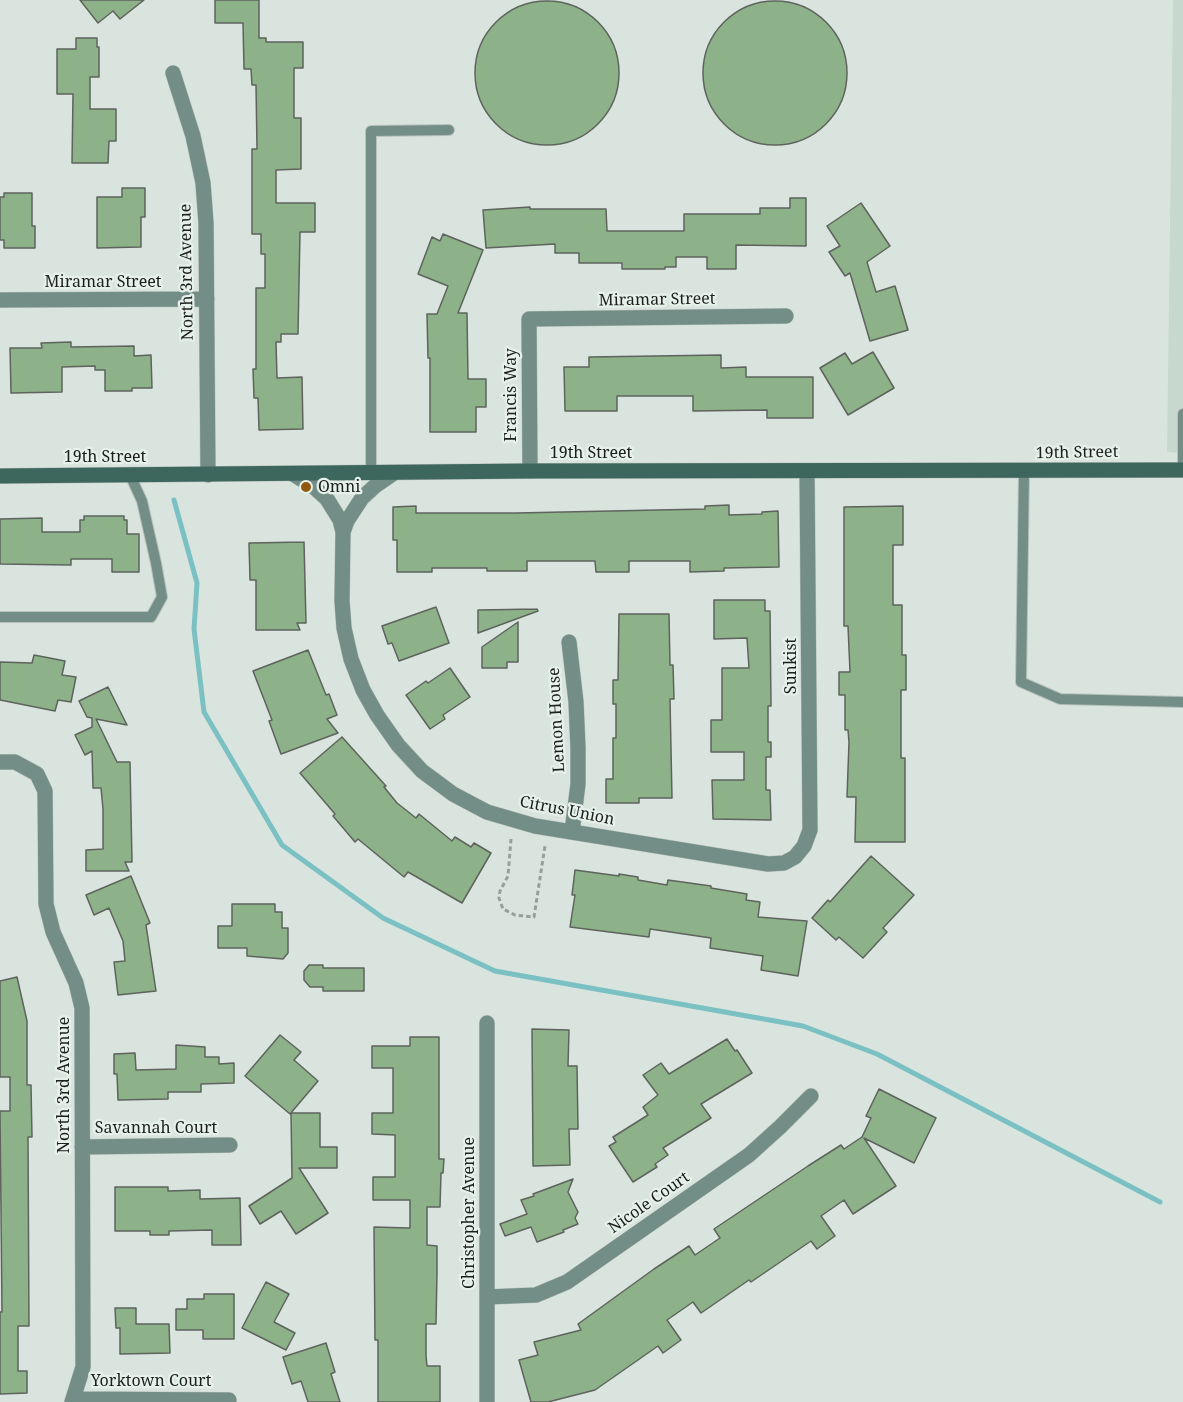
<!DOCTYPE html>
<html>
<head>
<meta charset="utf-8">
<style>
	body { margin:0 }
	canvas { display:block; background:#dae4de }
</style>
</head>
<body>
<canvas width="1183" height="1402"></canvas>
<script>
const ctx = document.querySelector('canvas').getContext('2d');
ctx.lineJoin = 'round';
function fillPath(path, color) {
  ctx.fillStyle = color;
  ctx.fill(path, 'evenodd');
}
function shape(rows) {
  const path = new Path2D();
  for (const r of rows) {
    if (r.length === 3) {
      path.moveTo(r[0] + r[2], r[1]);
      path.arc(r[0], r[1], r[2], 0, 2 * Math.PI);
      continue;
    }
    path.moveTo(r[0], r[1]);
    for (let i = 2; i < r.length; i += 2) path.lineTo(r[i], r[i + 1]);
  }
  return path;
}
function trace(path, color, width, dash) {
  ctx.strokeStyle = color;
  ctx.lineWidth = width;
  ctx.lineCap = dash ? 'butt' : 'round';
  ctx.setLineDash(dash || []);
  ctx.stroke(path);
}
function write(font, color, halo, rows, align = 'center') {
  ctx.font = font + ' "Noto Serif",serif';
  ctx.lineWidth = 4.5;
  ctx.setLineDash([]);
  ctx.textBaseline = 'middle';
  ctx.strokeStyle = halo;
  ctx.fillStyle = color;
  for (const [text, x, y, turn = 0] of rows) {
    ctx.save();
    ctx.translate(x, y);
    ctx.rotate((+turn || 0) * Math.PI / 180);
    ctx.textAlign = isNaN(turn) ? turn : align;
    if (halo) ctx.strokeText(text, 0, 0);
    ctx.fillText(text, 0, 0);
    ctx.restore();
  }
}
fillPath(shape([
	[1173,0,1183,0,1183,453,1167,452]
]), '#c7d8ce');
trace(shape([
	[174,500,197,583,194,629,204,712,282,845,383,918,495,971,803,1026,877,1054,1160,1202]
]), '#7bc1c3', 5);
const building = shape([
	[80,0,144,0,120,19,113,11,98,23,80,0],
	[215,0,259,0,259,38,266,38,266,42,303,42,303,68,294,68,294,118,301,118,301,169,276,170,276,203,315,203,315,232,300,232,298,334,281,334,281,342,276,342,277,378,302,377,303,429,259,430,258,398,254,398,253,369,256,369,256,288,265,288,265,254,261,254,261,234,252,234,252,149,257,149,256,85,252,85,251,69,244,69,243,23,215,23,215,0],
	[547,73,72],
	[775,73,72],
	[76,38,97,38,97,47,99,47,99,77,90,77,90,109,116,109,116,141,109,141,108,163,72,163,73,94,57,94,57,49,76,49,76,38],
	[122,188,145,188,145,217,141,217,141,247,97,248,97,197,122,197,122,188],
	[4,193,32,193,32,226,35,226,35,248,4,248,4,240,0,240,0,197,4,197,4,193],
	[790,198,806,198,806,246,736,245,736,269,707,269,707,257,676,257,676,267,665,267,665,269,622,269,622,263,579,263,579,253,555,253,555,244,486,248,483,210,530,207,530,209,606,209,607,231,684,231,684,214,760,214,760,208,790,208,790,198],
	[861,203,890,246,867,262,876,292,895,286,908,330,870,341,850,273,845,276,829,252,840,246,827,226,861,203],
	[443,234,483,250,458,313,467,313,468,379,486,379,486,407,476,407,476,432,430,432,430,358,428,358,427,314,437,314,448,286,418,274,432,237,440,241,443,234],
	[71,342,71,347,134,346,134,356,151,355,152,388,132,388,132,391,105,391,105,370,95,370,95,366,62,367,62,392,11,393,10,348,42,348,41,343,71,342],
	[873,352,894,388,848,415,820,368,845,353,852,364,873,352],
	[721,355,721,368,746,367,746,377,813,377,813,418,767,418,767,410,693,411,693,396,617,396,617,411,565,411,564,367,589,367,589,357,721,355],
	[729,505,729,515,762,514,762,512,778,511,779,567,724,568,724,571,690,572,690,561,629,561,629,572,596,572,595,561,527,561,527,571,487,571,487,568,432,568,432,572,397,572,397,540,393,540,393,507,416,506,416,513,516,513,705,509,705,506,729,505],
	[903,506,903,545,893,545,893,605,902,605,902,655,906,655,906,690,901,690,901,758,905,758,905,842,855,842,856,797,847,797,849,742,848,730,845,730,845,695,839,695,839,672,850,672,848,626,844,626,844,507,903,506],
	[84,516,124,516,124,520,127,520,127,534,139,534,139,572,112,572,112,559,71,559,71,565,0,564,0,519,42,518,42,532,80,532,80,520,84,520,84,516],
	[304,542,306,623,297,623,300,630,256,630,256,580,250,580,249,543,304,542],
	[714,600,765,600,765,611,770,611,771,706,768,706,768,742,771,742,771,757,766,757,766,790,770,790,771,820,713,819,712,780,744,780,744,752,711,752,711,720,722,720,722,668,749,668,747,638,714,639,714,600],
	[436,607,449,643,399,661,392,643,388,644,382,626,436,607],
	[537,609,538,611,478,633,478,610,537,609],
	[619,614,669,614,670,665,673,665,674,699,670,699,672,798,639,798,639,803,606,803,606,779,613,779,613,738,616,738,616,704,613,704,613,680,618,680,619,614],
	[518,622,518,662,507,662,507,668,482,668,482,647,518,622],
	[308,650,326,695,329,694,337,715,327,719,338,733,281,754,269,721,272,720,253,671,308,650],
	[34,655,65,661,62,675,76,677,71,702,58,700,55,711,0,700,0,662,32,663,34,655],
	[450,668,470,697,443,715,445,719,430,729,406,695,426,681,428,683,450,668],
	[108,687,127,725,96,719,117,762,130,762,132,862,125,862,129,871,86,871,86,850,103,849,103,809,101,788,93,788,92,751,85,755,75,735,92,727,92,718,87,717,79,701,108,687],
	[342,737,386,786,384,787,397,803,416,818,419,814,452,841,455,837,471,847,474,843,491,853,462,903,408,872,404,877,358,839,355,842,333,816,335,814,300,773,342,737],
	[871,856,914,895,883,928,887,932,863,958,839,937,836,940,812,918,828,900,830,902,871,856],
	[575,870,619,876,619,874,638,877,638,880,667,885,668,880,711,886,711,888,747,894,746,900,760,902,758,917,807,921,798,976,761,970,763,956,710,948,711,938,650,929,649,937,570,927,575,895,572,895,575,870],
	[131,876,150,923,146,925,156,991,118,995,114,962,125,961,123,941,109,908,94,915,86,895,131,876],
	[232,904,275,904,275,912,282,912,282,928,288,928,288,953,283,959,247,956,247,948,218,948,218,926,232,926,232,904],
	[309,965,323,965,323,968,364,968,364,991,323,991,323,987,310,987,304,980,304,971,309,965],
	[17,977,27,1021,27,1085,31,1085,32,1137,28,1137,29,1326,18,1326,18,1371,27,1371,27,1393,0,1394,0,1312,2,1312,0,1111,10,1111,10,1077,0,1077,0,981,17,977],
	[532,1029,569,1030,568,1066,577,1066,578,1129,569,1129,570,1165,533,1166,532,1029],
	[280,1035,301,1052,294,1060,318,1081,290,1114,245,1076,280,1035],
	[410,1037,439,1037,439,1159,444,1159,443,1173,441,1173,440,1207,427,1207,427,1245,437,1246,437,1273,436,1324,426,1324,426,1356,427,1366,440,1366,440,1402,378,1402,378,1340,375,1340,374,1227,410,1228,410,1200,373,1200,373,1177,395,1177,395,1135,372,1134,372,1113,393,1113,393,1068,372,1068,372,1046,410,1046,410,1037],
	[727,1039,735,1051,737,1050,752,1073,701,1104,711,1118,663,1148,668,1155,655,1164,657,1167,633,1182,609,1146,616,1142,613,1137,648,1115,643,1107,658,1095,643,1075,661,1063,669,1074,727,1039],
	[176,1045,205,1047,205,1057,219,1057,219,1064,234,1063,234,1083,201,1084,201,1092,168,1092,168,1099,118,1100,117,1074,114,1074,114,1054,135,1053,136,1070,176,1069,176,1045],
	[879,1089,936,1118,914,1163,864,1138,896,1186,853,1214,844,1200,821,1216,835,1236,817,1249,811,1241,751,1282,749,1280,701,1313,693,1302,667,1320,681,1340,663,1353,658,1346,595,1390,548,1402,531,1402,519,1360,538,1355,534,1342,581,1330,578,1324,654,1269,689,1246,695,1255,720,1238,714,1229,808,1166,841,1145,844,1149,862,1137,871,1118,866,1116,879,1089],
	[291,1113,320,1113,320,1147,337,1147,337,1168,299,1168,328,1213,296,1234,281,1211,260,1224,249,1206,292,1178,291,1113],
	[573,1179,568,1192,578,1212,575,1218,578,1224,563,1230,564,1232,537,1242,531,1227,505,1236,500,1224,527,1214,521,1200,534,1196,533,1194,573,1179],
	[115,1187,168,1187,168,1191,200,1190,200,1199,240,1198,241,1245,212,1245,212,1230,169,1231,169,1235,150,1235,150,1231,115,1231,115,1187],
	[266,1282,289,1294,274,1322,295,1333,286,1350,242,1328,266,1282],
	[204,1294,234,1294,234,1339,203,1339,203,1330,176,1330,176,1309,187,1309,187,1299,204,1299,204,1294],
	[115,1308,136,1308,136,1324,169,1324,170,1353,120,1354,120,1328,116,1328,115,1308],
	[326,1343,335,1372,331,1374,340,1402,308,1402,301,1381,292,1384,283,1357,326,1343]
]);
fillPath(building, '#8db188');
trace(building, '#5e645d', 1.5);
const lane = shape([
	[1183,470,1183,414],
	[1024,471,1021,682,1060,699,1183,702],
	[371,473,371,131,449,130],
	[0,617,151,617,162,597,156,563,142,501,130,475]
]);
const street = shape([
	[173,73,193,136,203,183,206,223,208,475],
	[0,300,207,299],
	[530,471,529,319,786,316],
	[293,474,315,488,327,499,340,520,343,532,342,601,344,628,351,659,363,690,377,715,398,745,422,771,453,794,487,812,535,826,768,864,784,863,795,857,804,846,810,830,807,471],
	[343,532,347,521,362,498,375,486,394,473],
	[569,642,576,702,578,748,578,784,572,832],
	[0,762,15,762,37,774,45,791,46,904,53,932,76,983,82,1008,83,1367,72,1402],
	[487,1023,487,1402],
	[82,1147,230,1145],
	[487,1297,536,1295,567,1282,749,1155,780,1127,811,1096],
	[73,1399,229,1400]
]);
const secondary = shape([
	[0,476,530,471,1183,470]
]);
trace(lane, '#b8c1bb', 12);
trace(street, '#b8c1bb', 16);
trace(secondary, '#b8c1bb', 16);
trace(shape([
	[511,839,508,876,500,891,499,898,503,909,515,915,534,917,545,846]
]), '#979f9a', 3, [4.5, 3]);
trace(lane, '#738e87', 10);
trace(street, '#738e87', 15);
trace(secondary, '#3d665d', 15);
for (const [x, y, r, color] of [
	[306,487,6,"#90590f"]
]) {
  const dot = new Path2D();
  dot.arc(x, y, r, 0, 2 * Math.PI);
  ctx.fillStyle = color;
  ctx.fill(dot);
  trace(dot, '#e7f1eb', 2);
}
write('16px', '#1b1f1d', '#e7f1eb', [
	["North 3rd Avenue",187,272,-91],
	["Miramar Street",103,282],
	["Miramar Street",657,300,-1],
	["Francis Way",511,395,-90],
	["19th Street",591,453],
	["19th Street",1077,453,-1],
	["19th Street",105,457],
	["Sunkist",791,666,-90],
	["Lemon House",557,720,-93],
	["Citrus Union",567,811,11],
	["North 3rd Avenue",64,1085,-90],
	["Savannah Court",156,1128],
	["Nicole Court",649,1203,-35],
	["Christopher Avenue",469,1213,-90],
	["Yorktown Court",151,1381]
]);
write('16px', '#1b1f1d', '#e7f1eb', [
	["Omni",318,487]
], 'left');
</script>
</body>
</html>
